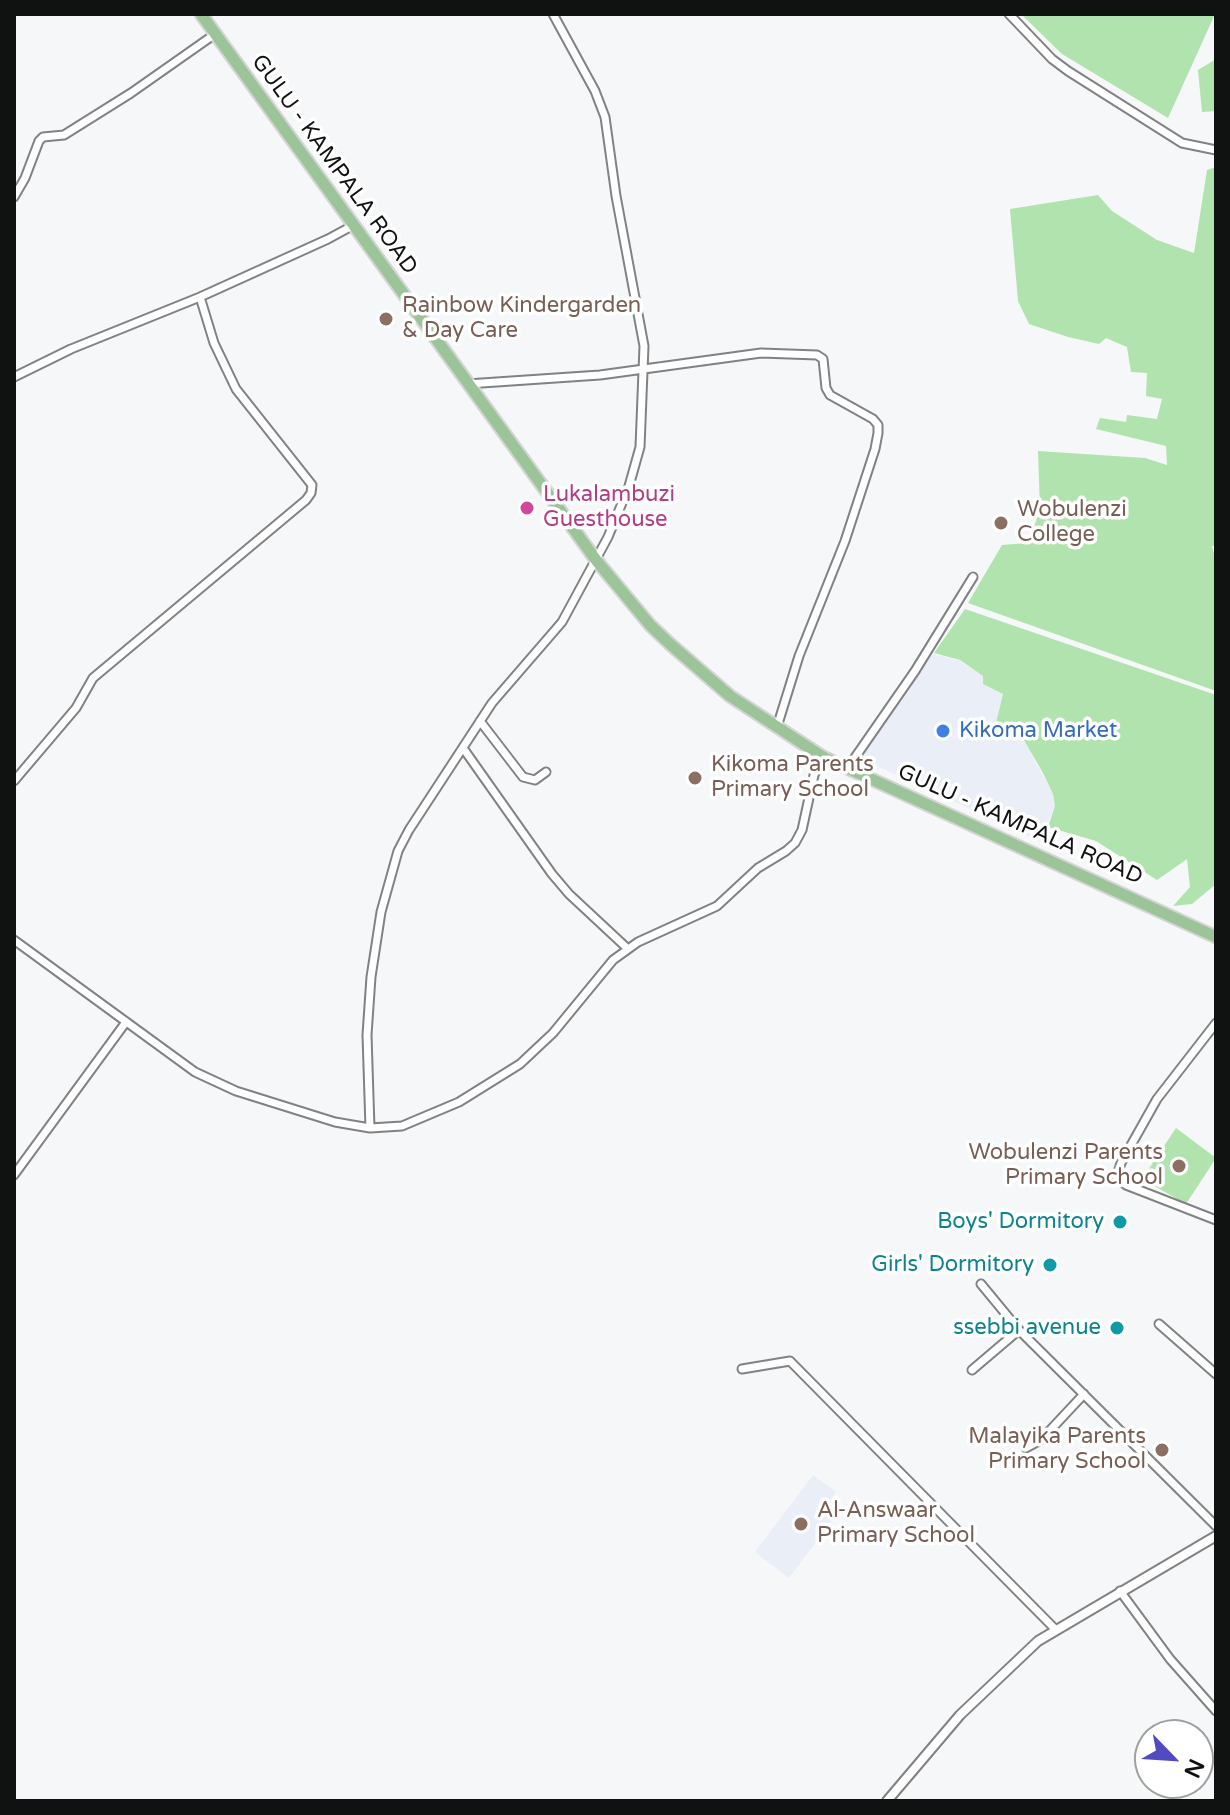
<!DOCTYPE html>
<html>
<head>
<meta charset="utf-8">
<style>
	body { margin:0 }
	#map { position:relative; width:1230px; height:1815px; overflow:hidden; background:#f6f7f9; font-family:"Varela Round",sans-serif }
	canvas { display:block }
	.frame { position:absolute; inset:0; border:16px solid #101111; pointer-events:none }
	.north { position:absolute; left:1134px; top:1719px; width:80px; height:80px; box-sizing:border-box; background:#fff; border:2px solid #9fa0a0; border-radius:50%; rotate:115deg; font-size:22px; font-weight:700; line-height:32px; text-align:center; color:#101111 }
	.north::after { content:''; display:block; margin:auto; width:28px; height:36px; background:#524ac1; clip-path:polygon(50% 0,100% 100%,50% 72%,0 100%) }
</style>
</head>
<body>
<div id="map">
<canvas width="1230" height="1815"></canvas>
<div class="frame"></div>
<div class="north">N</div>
</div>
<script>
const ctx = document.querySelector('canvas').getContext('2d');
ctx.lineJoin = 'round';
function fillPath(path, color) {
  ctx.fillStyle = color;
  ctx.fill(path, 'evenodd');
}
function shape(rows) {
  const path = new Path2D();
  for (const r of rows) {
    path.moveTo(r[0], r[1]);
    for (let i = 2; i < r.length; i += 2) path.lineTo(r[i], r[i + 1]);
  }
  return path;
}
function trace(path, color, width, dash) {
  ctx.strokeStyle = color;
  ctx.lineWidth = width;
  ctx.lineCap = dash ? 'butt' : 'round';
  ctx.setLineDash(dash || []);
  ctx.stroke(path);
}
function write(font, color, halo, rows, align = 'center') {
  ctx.font = font + ' "Varela Round",sans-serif';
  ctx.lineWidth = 7;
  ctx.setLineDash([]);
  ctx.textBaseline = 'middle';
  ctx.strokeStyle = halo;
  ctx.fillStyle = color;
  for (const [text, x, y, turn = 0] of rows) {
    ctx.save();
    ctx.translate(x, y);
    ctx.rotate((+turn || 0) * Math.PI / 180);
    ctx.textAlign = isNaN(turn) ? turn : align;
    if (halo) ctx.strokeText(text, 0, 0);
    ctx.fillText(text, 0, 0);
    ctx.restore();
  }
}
fillPath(shape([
	[933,654,960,661,983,676,983,684,1003,694,995,727,1021,735,1053,794,1055,807,1039,841,858,757],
	[813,1475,836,1492,826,1506,837,1514,789,1578,755,1552]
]), '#e9eef7');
fillPath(shape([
	[1021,14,1215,14,1168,118,1062,54],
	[1216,59,1216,111,1202,112,1198,70],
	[1216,167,1216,546,1212,546,1216,562,1216,691,968,603,1002,545,1028,543,1040,510,1038,451,1145,458,1167,465,1166,446,1096,429,1100,418,1126,422,1127,415,1157,419,1162,399,1146,396,1147,373,1131,372,1127,347,1106,338,1099,344,1068,337,1029,324,1018,301,1010,209,1098,195,1112,211,1157,240,1194,253,1207,170],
	[965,609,1216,695,1216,884,1192,904,1173,906,1190,887,1187,859,1157,880,1096,841,1048,827,1055,806,1053,794,1043,773,1021,735,995,727,1003,694,983,684,983,676,960,660,934,653],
	[1176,1128,1216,1158,1186,1204,1142,1179]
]), '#b0e3ad');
const minor = shape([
	[1009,14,1052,59,1068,71,1182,143,1216,150],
	[14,197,25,178,39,141,43,137,64,135,131,93,215,34],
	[14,377,71,349,200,297,328,239,352,226],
	[467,384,600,375,761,353,817,355,823,359,826,388,830,395,873,419,878,425,878,433,875,449,845,541,799,656,777,727],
	[480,721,523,777,535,780,546,772],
	[463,748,552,874,569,894,628,949],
	[847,769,915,671,973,577],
	[14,781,76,708,93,678,306,500,311,493,312,485,236,389,214,343,200,297],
	[14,940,195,1072,236,1091,335,1122,370,1128,402,1126,459,1102,520,1064,553,1033,613,960,638,942,717,906,758,868,786,851,795,843,802,830,814,775,823,757],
	[1216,1023,1157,1099,1121,1163,1116,1178,1126,1185,1216,1220],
	[370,1128,367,1035,371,977,381,912,398,851,409,830,492,703,562,622,608,537,629,486,640,447,644,346,616,196,605,117,595,91,553,14],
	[14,1175,126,1022],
	[981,1284,1019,1330,1216,1526],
	[1159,1324,1216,1374],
	[742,1369,790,1361,1055,1629],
	[972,1370,1019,1330],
	[1026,1448,1041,1440,1084,1394],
	[1120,1591,1170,1659,1216,1711]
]);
const tertiary = shape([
	[887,1801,960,1715,1038,1641,1216,1536]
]);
const primary = shape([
	[201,14,596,560,650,625,670,644,730,696,823,757,1216,937]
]);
trace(minor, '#818284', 11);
trace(tertiary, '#818284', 12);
trace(primary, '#d4d4d4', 15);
trace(minor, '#fff', 7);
trace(tertiary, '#fff', 8);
trace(primary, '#9bc599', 11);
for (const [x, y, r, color] of [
	[386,319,8,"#8d6e63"],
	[527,508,8,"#d1479c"],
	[1001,523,8,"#8d6e63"],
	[943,731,8,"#3f7fe0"],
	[695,778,8,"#8d6e63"],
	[1179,1166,8,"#8d6e63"],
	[1120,1222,8,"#0f9aa8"],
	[1050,1265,8,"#0f9aa8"],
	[1117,1328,8,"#0f9aa8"],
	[1162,1450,8,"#8d6e63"],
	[801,1524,8,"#8d6e63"]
]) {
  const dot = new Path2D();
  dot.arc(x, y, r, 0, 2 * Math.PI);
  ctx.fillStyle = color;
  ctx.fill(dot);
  trace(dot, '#fff', 3);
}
write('22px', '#101111', '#fff', [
	["GULU - KAMPALA ROAD",334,165,54],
	["GULU - KAMPALA ROAD",1020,825,24]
]);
write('22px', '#785e54', '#fff', [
	["Rainbow Kindergarden",402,306],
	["& Day Care",402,331],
	["Wobulenzi",1017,510],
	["College",1017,535],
	["Kikoma Parents",711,765],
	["Primary School",711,790],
	["Wobulenzi Parents",1163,1153,"right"],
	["Primary School",1163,1178,"right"],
	["Malayika Parents",1146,1437,"right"],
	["Primary School",1146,1462,"right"],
	["Al-Answaar",817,1511],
	["Primary School",817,1536]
], 'left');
write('22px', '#b23c85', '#fff', [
	["Lukalambuzi",543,495],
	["Guesthouse",543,520]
], 'left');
write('22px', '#366cbe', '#fff', [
	["Kikoma Market",959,731]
], 'left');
write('22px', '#0d838f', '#fff', [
	["Boys' Dormitory",1104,1222],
	["Girls' Dormitory",1034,1265],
	["ssebbi avenue",1101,1328]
], 'right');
</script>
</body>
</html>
